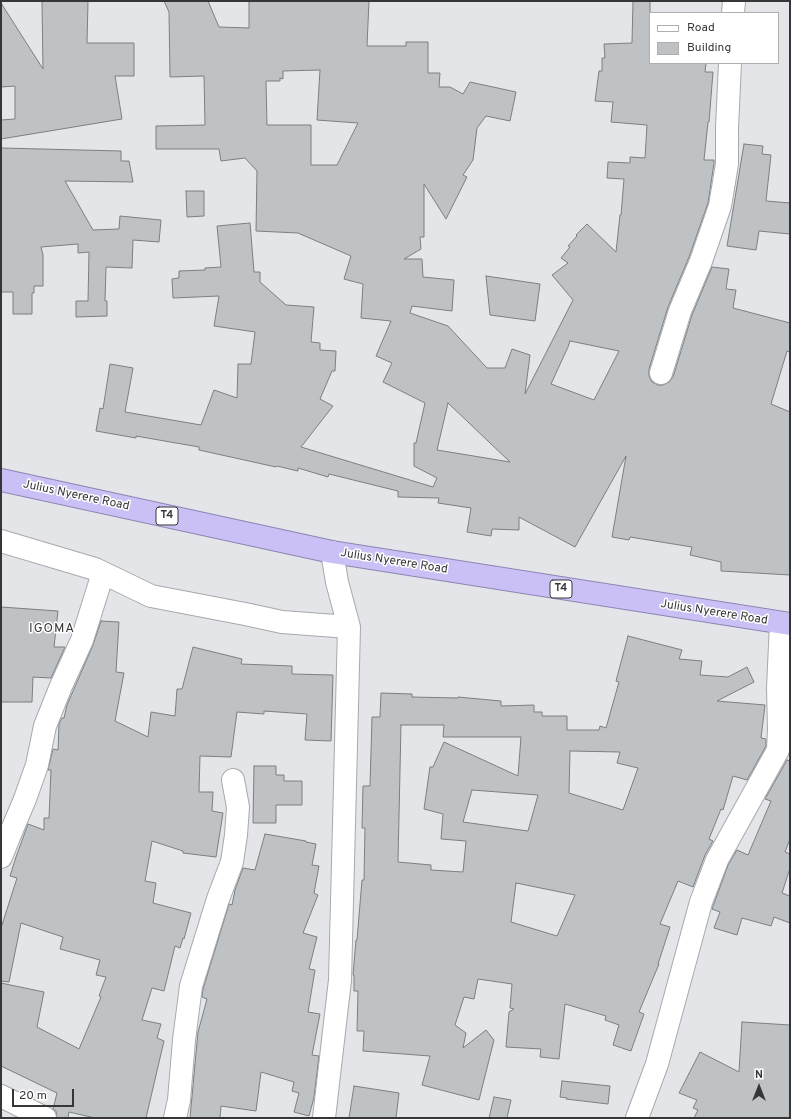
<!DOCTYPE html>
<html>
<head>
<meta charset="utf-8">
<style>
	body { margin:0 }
	#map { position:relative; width:791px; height:1119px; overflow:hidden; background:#e3e5e8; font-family:Overpass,sans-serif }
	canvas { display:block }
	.frame { position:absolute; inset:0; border:2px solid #363638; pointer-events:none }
	.legend { position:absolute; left:649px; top:12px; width:130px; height:52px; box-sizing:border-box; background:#fff; border:1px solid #afafaf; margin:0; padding:5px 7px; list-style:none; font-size:12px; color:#363638 }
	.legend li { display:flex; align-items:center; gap:8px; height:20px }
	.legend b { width:20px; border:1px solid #afafaf }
	.north { position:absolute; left:739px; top:1067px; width:40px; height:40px; -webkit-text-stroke:3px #fff; paint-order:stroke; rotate:0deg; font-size:11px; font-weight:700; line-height:16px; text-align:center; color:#363638 }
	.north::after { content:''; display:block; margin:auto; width:14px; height:18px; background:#363638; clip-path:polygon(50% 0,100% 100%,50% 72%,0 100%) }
	.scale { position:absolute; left:12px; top:1089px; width:62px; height:18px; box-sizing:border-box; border:2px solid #363638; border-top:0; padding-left:5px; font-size:12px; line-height:14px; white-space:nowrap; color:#363638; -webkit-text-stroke:3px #fff; paint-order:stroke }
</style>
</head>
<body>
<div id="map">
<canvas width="791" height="1119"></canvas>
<div class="frame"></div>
<ul class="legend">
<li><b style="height:5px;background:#fff"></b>Road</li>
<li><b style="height:11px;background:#bec2c4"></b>Building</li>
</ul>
<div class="north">N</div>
<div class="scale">20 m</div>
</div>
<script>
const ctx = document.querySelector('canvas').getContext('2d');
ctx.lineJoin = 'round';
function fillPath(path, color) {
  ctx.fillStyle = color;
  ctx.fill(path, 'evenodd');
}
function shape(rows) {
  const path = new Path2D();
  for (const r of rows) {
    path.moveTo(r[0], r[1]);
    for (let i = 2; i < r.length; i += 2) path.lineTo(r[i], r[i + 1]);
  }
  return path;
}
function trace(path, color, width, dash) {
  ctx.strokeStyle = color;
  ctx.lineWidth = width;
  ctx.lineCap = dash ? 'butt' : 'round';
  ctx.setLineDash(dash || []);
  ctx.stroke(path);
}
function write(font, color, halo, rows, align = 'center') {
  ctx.font = font + ' Overpass,sans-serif';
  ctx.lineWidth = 3;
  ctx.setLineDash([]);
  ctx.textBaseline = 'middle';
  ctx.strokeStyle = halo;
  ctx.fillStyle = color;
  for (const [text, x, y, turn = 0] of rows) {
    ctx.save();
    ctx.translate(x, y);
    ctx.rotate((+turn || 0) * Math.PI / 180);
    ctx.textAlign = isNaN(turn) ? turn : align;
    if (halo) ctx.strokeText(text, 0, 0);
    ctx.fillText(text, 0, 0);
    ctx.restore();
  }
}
const building = shape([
	[42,1,88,1,87,43,134,43,134,76,115,76,122,119,1,139,1,120,15,119,15,86,1,87,1,3,43,69,42,1],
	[164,1,208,1,219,27,249,28,249,1,369,1,367,46,406,46,406,42,428,42,428,73,440,73,439,87,450,87,463,94,470,82,516,92,510,121,486,116,477,128,473,160,463,175,467,177,446,219,424,184,424,237,420,237,421,249,404,259,422,259,423,277,454,280,452,311,412,306,410,313,448,326,487,368,505,368,512,349,530,355,525,394,573,300,552,275,568,263,561,258,570,247,568,246,577,236,576,235,587,224,616,252,620,215,621,215,624,179,607,178,608,162,630,163,630,157,645,158,647,125,611,122,613,102,595,101,599,71,602,71,602,58,605,58,604,44,632,43,633,1,650,1,650,63,706,63,705,72,713,72,709,122,708,122,704,160,714,160,714,163,708,203,689,257,668,307,649,369,649,376,652,382,658,385,663,385,669,382,673,377,692,315,712,267,729,269,726,289,736,290,733,308,790,323,790,352,787,351,771,404,790,412,790,575,721,571,721,562,690,555,692,547,630,537,629,540,612,537,626,456,575,547,519,517,519,530,492,529,491,536,467,532,471,508,438,503,439,498,398,497,398,491,329,474,328,477,298,468,298,471,277,466,276,467,199,450,199,447,136,436,136,438,96,431,100,408,103,409,110,364,133,368,125,412,201,425,214,390,237,398,238,364,251,364,255,332,214,326,219,296,173,298,172,279,179,278,179,271,205,270,205,268,221,267,217,226,250,223,254,272,260,272,260,282,286,305,314,307,311,342,320,343,320,350,336,351,335,371,332,371,320,399,333,406,301,447,433,487,437,478,414,466,414,443,416,443,425,403,383,382,392,363,376,356,391,321,361,318,363,284,344,279,351,256,298,233,256,231,257,171,245,158,221,161,219,149,156,149,156,126,205,125,204,76,170,77,169,12,164,1],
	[320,70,317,120,358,123,337,165,311,165,311,125,267,125,266,81,280,81,280,78,283,79,283,71,320,70],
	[570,341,619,351,594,400,551,384,568,347,570,341],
	[448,403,510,462,437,450,448,403],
	[744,144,763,146,762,154,771,155,766,201,790,203,790,234,759,231,756,250,727,246,744,144],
	[1,148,121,151,121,161,129,161,133,182,65,181,93,230,119,229,120,216,161,220,159,242,133,240,132,268,106,267,105,301,107,301,107,316,76,317,76,301,88,301,89,252,78,253,78,244,41,247,43,255,43,286,34,286,34,293,32,293,32,314,13,314,13,292,1,292,1,148],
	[186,191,204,191,204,216,187,217,186,191],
	[486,276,540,284,535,321,490,315,486,276],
	[1,607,58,611,54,647,65,647,51,678,33,677,32,702,1,702,1,607],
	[101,621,119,622,116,672,124,673,115,721,148,737,151,712,175,716,177,689,182,689,193,647,242,659,241,664,292,666,292,674,333,675,331,741,305,740,307,714,264,711,264,714,237,712,231,757,200,756,199,792,213,792,212,811,223,813,216,857,183,853,183,851,152,841,145,881,156,883,153,903,191,913,184,939,183,938,180,948,175,946,164,991,152,988,142,1020,161,1024,157,1038,164,1041,146,1118,95,1118,69,1112,68,1118,57,1118,56,1111,53,1109,57,1093,1,1066,1,983,44,992,37,1027,79,1049,101,997,99,996,106,977,96,975,100,960,60,949,63,937,21,923,9,982,1,981,1,928,17,878,10,876,16,857,28,824,44,830,44,818,49,818,51,770,48,770,53,749,58,750,59,724,62,718,64,718,67,705,93,645,101,621],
	[628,636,682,650,679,659,702,661,700,675,728,677,747,667,754,682,717,701,765,705,761,738,766,739,766,746,747,780,733,776,723,810,721,809,709,839,713,841,705,855,693,887,678,881,660,924,670,927,658,964,659,964,639,1012,644,1014,631,1051,613,1045,619,1025,605,1020,606,1016,565,1004,559,1059,540,1057,541,1049,506,1047,509,1012,514,1009,510,1008,512,984,478,979,474,999,464,997,455,1025,466,1033,463,1048,486,1030,494,1040,479,1100,422,1085,430,1056,363,1051,364,1031,357,1031,358,991,354,991,354,975,353,975,356,940,357,940,362,880,364,880,365,828,362,828,363,786,370,786,372,717,380,717,381,693,412,694,412,697,458,698,458,697,501,701,501,706,534,705,534,712,542,712,542,716,567,716,567,730,599,730,600,726,606,728,619,682,616,681,628,636],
	[401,725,444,725,443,737,521,737,518,776,444,742,433,767,430,767,424,809,443,814,441,839,466,841,463,872,431,870,431,865,398,862,401,725],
	[570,751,620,752,617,763,638,768,623,810,569,793,570,751],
	[472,790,538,795,528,831,463,822,472,790],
	[516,883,575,895,557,936,511,922,516,883],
	[787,760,790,761,790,839,785,852,790,854,790,868,782,893,790,896,790,923,774,917,771,926,742,918,737,935,714,928,720,912,712,909,728,865,737,850,748,855,771,801,765,799,787,760],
	[254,766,276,766,276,775,284,775,284,781,302,781,302,805,276,805,276,823,253,823,254,766],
	[265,834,306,841,306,842,316,844,312,865,319,866,314,893,318,895,303,933,317,937,309,969,315,970,308,1012,320,1014,312,1055,319,1056,314,1097,312,1105,309,1116,294,1112,299,1093,292,1091,294,1082,261,1072,256,1111,221,1106,220,1118,190,1118,198,1032,207,999,202,997,203,989,229,904,232,905,235,890,243,868,255,870,265,834],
	[742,1022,790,1025,790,1118,694,1118,698,1110,693,1108,697,1100,679,1093,700,1052,739,1072,742,1022],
	[562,1081,610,1086,608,1104,566,1099,567,1098,560,1097,562,1081],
	[354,1086,399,1093,396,1118,349,1118,354,1086],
	[494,1097,511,1100,507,1118,489,1118,494,1097]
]);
fillPath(building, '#bec2c4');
trace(building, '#7c7f81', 1);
const minor = shape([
	[733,13,734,1],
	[661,373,680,311,701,261,720,206,727,164,727,128,730,63],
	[1,541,95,569,151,596,245,614,282,622,349,627],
	[1,857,11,832,25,799,37,765,45,726,61,686,82,640,103,573],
	[175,1118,179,1100,184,1040,191,986,218,899,232,862,236,835,238,807,233,780],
	[324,1118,340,980,349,627,337,582,332,552],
	[637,1118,657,1064,701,902,717,860,778,750,779,729,778,688,781,623]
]);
const secondary = shape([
	[1,1096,45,1118]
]);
const trunk = shape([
	[1,480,332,552,790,624]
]);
trace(minor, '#a8a9ad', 24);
trace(secondary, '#a8a9ad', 24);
trace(trunk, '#8d85b2', 24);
trace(minor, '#fff', 22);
trace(secondary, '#fff', 22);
trace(trunk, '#cac0f6', 22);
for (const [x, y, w] of [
	[167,516,22],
	[561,589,22]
]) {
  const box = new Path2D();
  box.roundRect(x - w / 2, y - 9, w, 18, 3);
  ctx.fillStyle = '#fff';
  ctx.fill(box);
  trace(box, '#363638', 1);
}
write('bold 11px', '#363638', null, [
	["T4",167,516],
	["T4",561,589]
]);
write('12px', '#363638', '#fff', [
	["Julius Nyerere Road",76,496,12],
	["Julius Nyerere Road",394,562,9],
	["Julius Nyerere Road",714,613,9]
]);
ctx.letterSpacing = '1px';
write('13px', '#363638', '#fff', [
	["IGOMA",52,629]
]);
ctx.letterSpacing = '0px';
</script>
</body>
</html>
